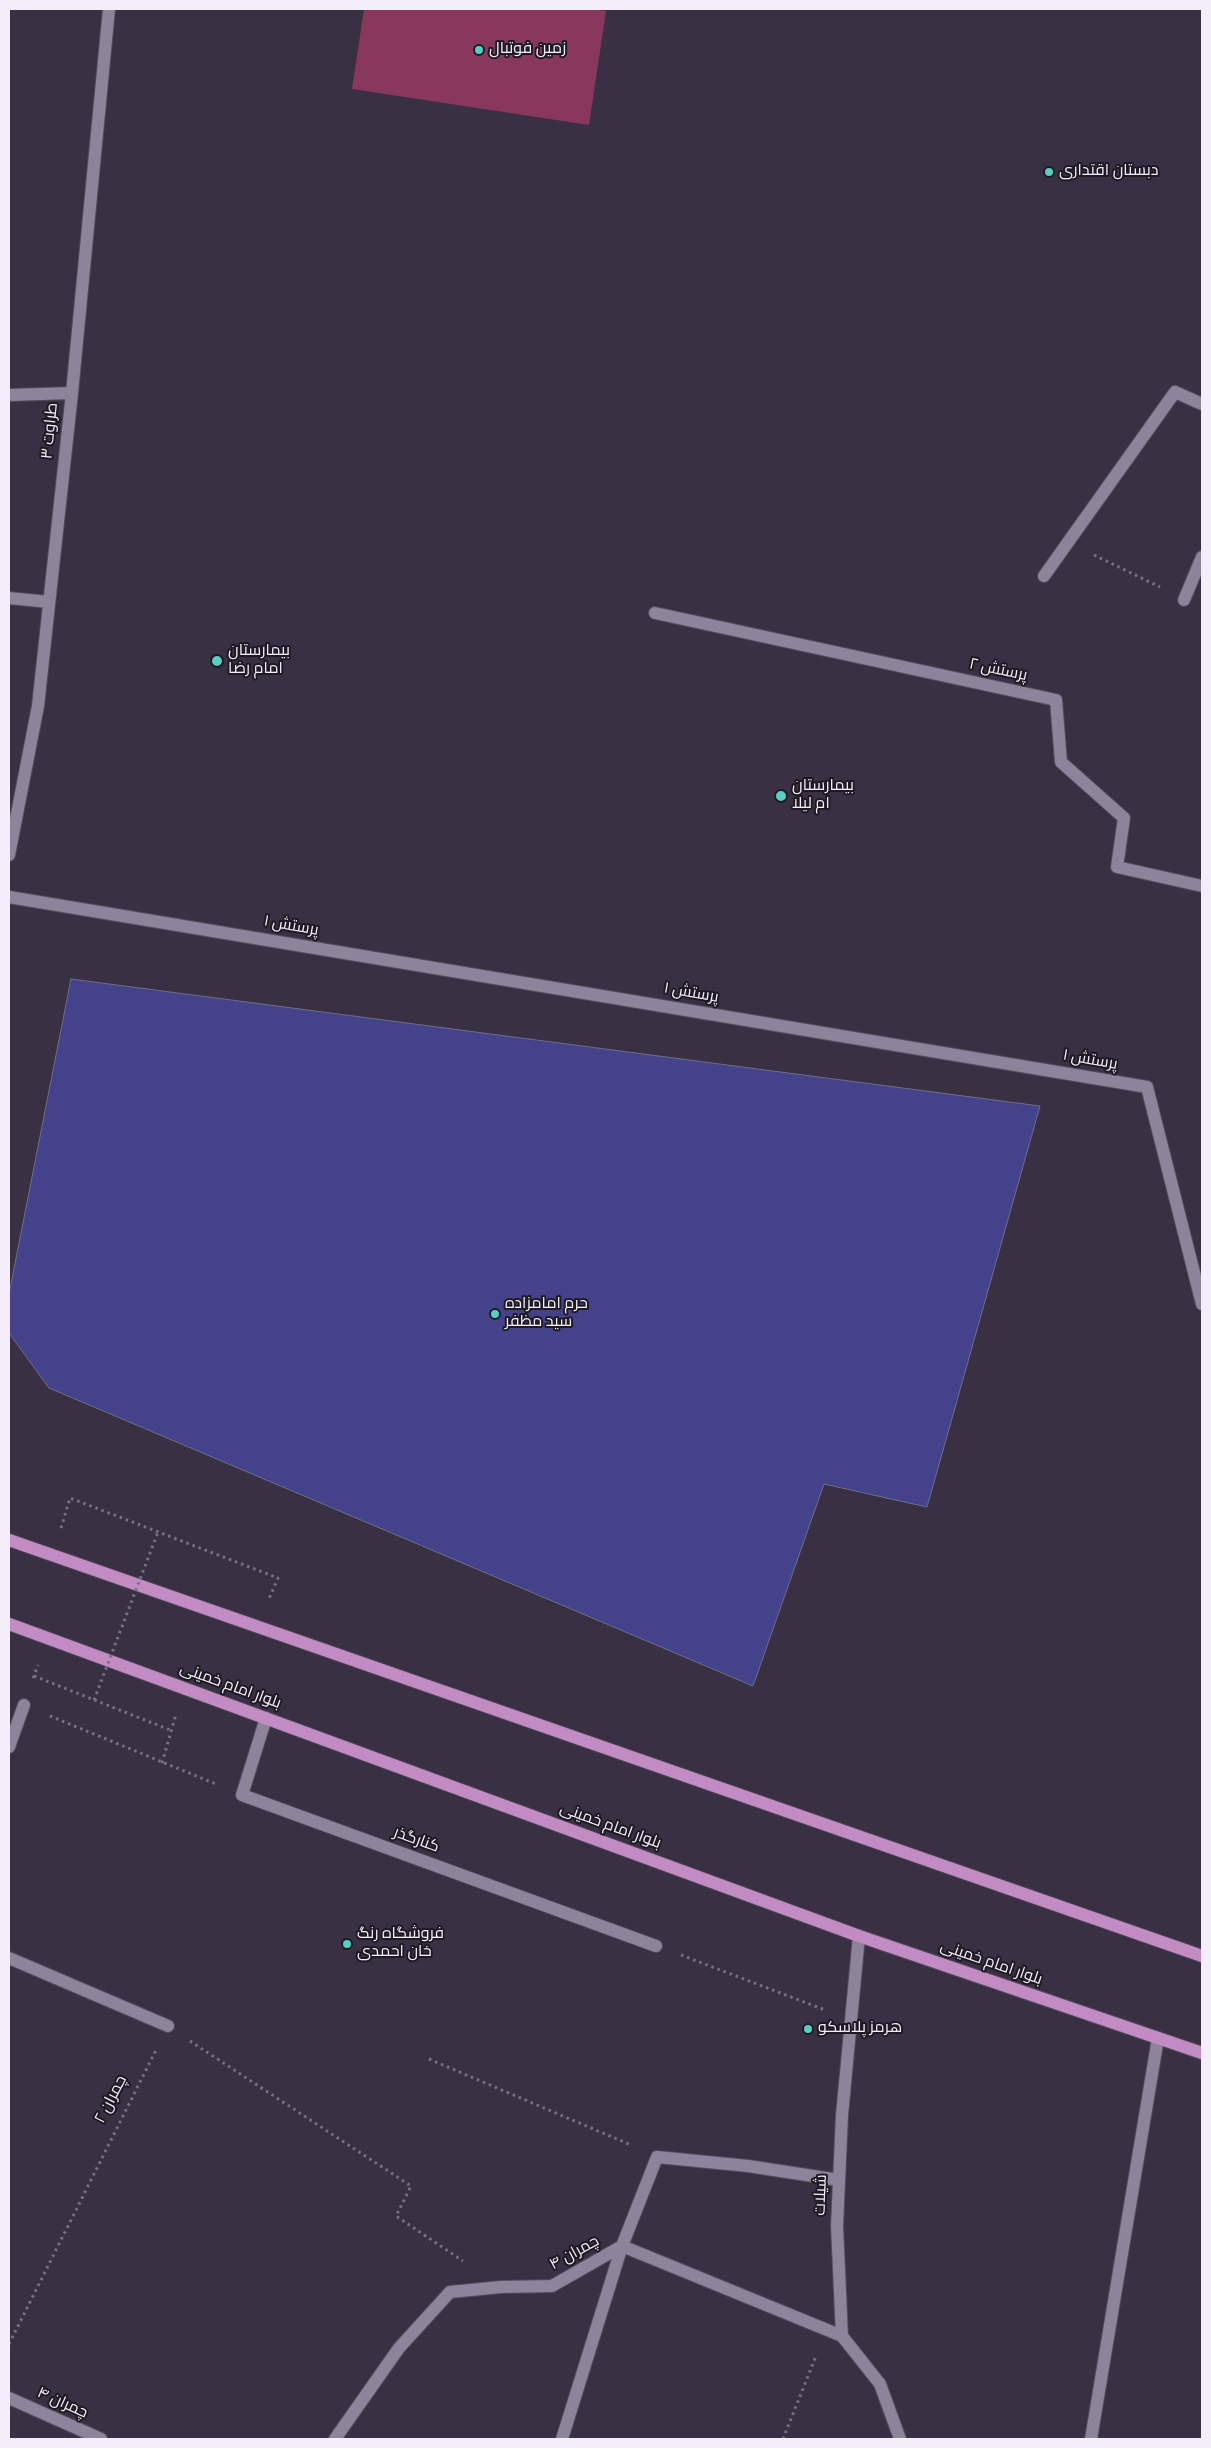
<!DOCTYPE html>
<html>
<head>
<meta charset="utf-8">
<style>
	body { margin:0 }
	#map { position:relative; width:1211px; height:2448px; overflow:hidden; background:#393044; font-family:Georgia,serif }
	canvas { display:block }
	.frame { position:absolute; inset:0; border:10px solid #f4eefb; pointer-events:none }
</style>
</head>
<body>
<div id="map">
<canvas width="1211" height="2448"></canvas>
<div class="frame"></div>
</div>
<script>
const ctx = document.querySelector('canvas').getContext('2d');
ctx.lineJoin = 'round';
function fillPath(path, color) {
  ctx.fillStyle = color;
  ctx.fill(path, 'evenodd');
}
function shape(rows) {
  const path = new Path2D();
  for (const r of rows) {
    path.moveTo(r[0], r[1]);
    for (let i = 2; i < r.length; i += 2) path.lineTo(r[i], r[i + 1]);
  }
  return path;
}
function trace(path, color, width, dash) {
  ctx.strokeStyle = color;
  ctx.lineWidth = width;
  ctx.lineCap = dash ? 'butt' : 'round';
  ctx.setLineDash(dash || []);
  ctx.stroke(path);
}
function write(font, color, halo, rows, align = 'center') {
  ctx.font = font + ' Georgia,Cairo,serif';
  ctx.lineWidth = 4;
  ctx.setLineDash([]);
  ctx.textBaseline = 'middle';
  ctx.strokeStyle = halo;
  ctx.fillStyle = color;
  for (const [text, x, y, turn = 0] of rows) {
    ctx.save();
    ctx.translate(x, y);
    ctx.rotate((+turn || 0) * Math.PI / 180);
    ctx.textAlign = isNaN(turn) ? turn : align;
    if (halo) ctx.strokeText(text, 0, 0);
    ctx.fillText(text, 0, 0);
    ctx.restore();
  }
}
fillPath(shape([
	[364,9,593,9,606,11,589,125,352,89]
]), '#88375d');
const building = shape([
	[71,979,1040,1106,927,1507,824,1484,753,1686,49,1388,9,1333,9,1294,71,979]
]);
fillPath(building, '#44428b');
trace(building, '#6d6f88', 1);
const service = shape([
	[9,1747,24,1705],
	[1091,2439,1158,2038]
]);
const minor = shape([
	[9,395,72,393],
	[1044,576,1175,392,1202,404],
	[9,598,49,602],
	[1184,600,1202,557],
	[655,613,1056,700,1061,762,1124,818,1117,867,1202,886],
	[9,855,38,706,72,393,109,9],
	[9,897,1147,1087,1202,1304],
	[266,1718,242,1795,656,1946],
	[9,1958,168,2026],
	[9,2398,101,2439],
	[335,2439,399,2348,450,2292,501,2287,552,2286,622,2246,657,2157,748,2166,839,2180],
	[562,2439,622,2246,842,2336]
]);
const tertiary = shape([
	[859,1936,842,2115,837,2226,842,2336,880,2384,900,2439]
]);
const primary = shape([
	[9,1540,1202,1956],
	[9,1624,859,1936,1202,2053]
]);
trace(service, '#544b5c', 14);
trace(minor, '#544b5c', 14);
trace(tertiary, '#544b5c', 14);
trace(primary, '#544b5c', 14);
trace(shape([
	[1094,555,1160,587],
	[61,1528,70,1498,278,1578,268,1601],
	[34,1676,170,1730],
	[33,1678,38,1665],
	[50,1716,216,1784],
	[162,1763,176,1714],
	[681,1955,825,2010],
	[190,2041,411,2186,396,2216,463,2261],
	[429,2059,631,2145],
	[9,2344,156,2050],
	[783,2439,816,2356]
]), '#797183', 3, [2.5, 4]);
trace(service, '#8d839b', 12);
trace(minor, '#8d839b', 12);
trace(tertiary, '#8d839b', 12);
trace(primary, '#c38bc4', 12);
trace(shape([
	[94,1700,158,1532]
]), '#797183', 3, [2.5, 4]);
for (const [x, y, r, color] of [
	[479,50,5,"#57cec1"],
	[1049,172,5,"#57cec1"],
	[217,661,6,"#57cec1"],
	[781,796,6,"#57cec1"],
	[495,1314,5,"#57cec1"],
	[347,1944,5,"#57cec1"],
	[808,2029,5,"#57cec1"]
]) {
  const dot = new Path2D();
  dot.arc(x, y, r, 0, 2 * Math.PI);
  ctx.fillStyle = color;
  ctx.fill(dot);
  trace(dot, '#1e1a23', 2);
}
write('16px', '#f4eefb', '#1e1a23', [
	["زمین فوتبال",489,50],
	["دبستان اقتداری",1059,172],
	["بیمارستان",228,652],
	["امام رضا",228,670],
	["بیمارستان",792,787],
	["ام لیلا",792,805],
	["حرم امامزاده",505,1305],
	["سید مظفر",505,1323],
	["فروشگاه رنگ",357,1935],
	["خان احمدی",357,1953],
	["هرمز پلاسکو",818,2029]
], 'left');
write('16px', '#f4eefb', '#1e1a23', [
	["طراوت ۳",51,431,-84],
	["پرستش ۲",998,671,12],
	["پرستش ۱",291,927,10],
	["پرستش ۱",691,994,10],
	["پرستش ۱",1090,1061,10],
	["بلوار امام خمینی",230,1687,20],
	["بلوار امام خمینی",610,1827,20],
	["کنارگذر",416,1841,20],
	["بلوار امام خمینی",991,1964,19],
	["چمران ۲",112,2100,-63],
	["شیلات",822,2195,-88],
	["چمران ۴",575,2254,-29],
	["چمران ۴",62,2404,24]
]);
</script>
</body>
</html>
